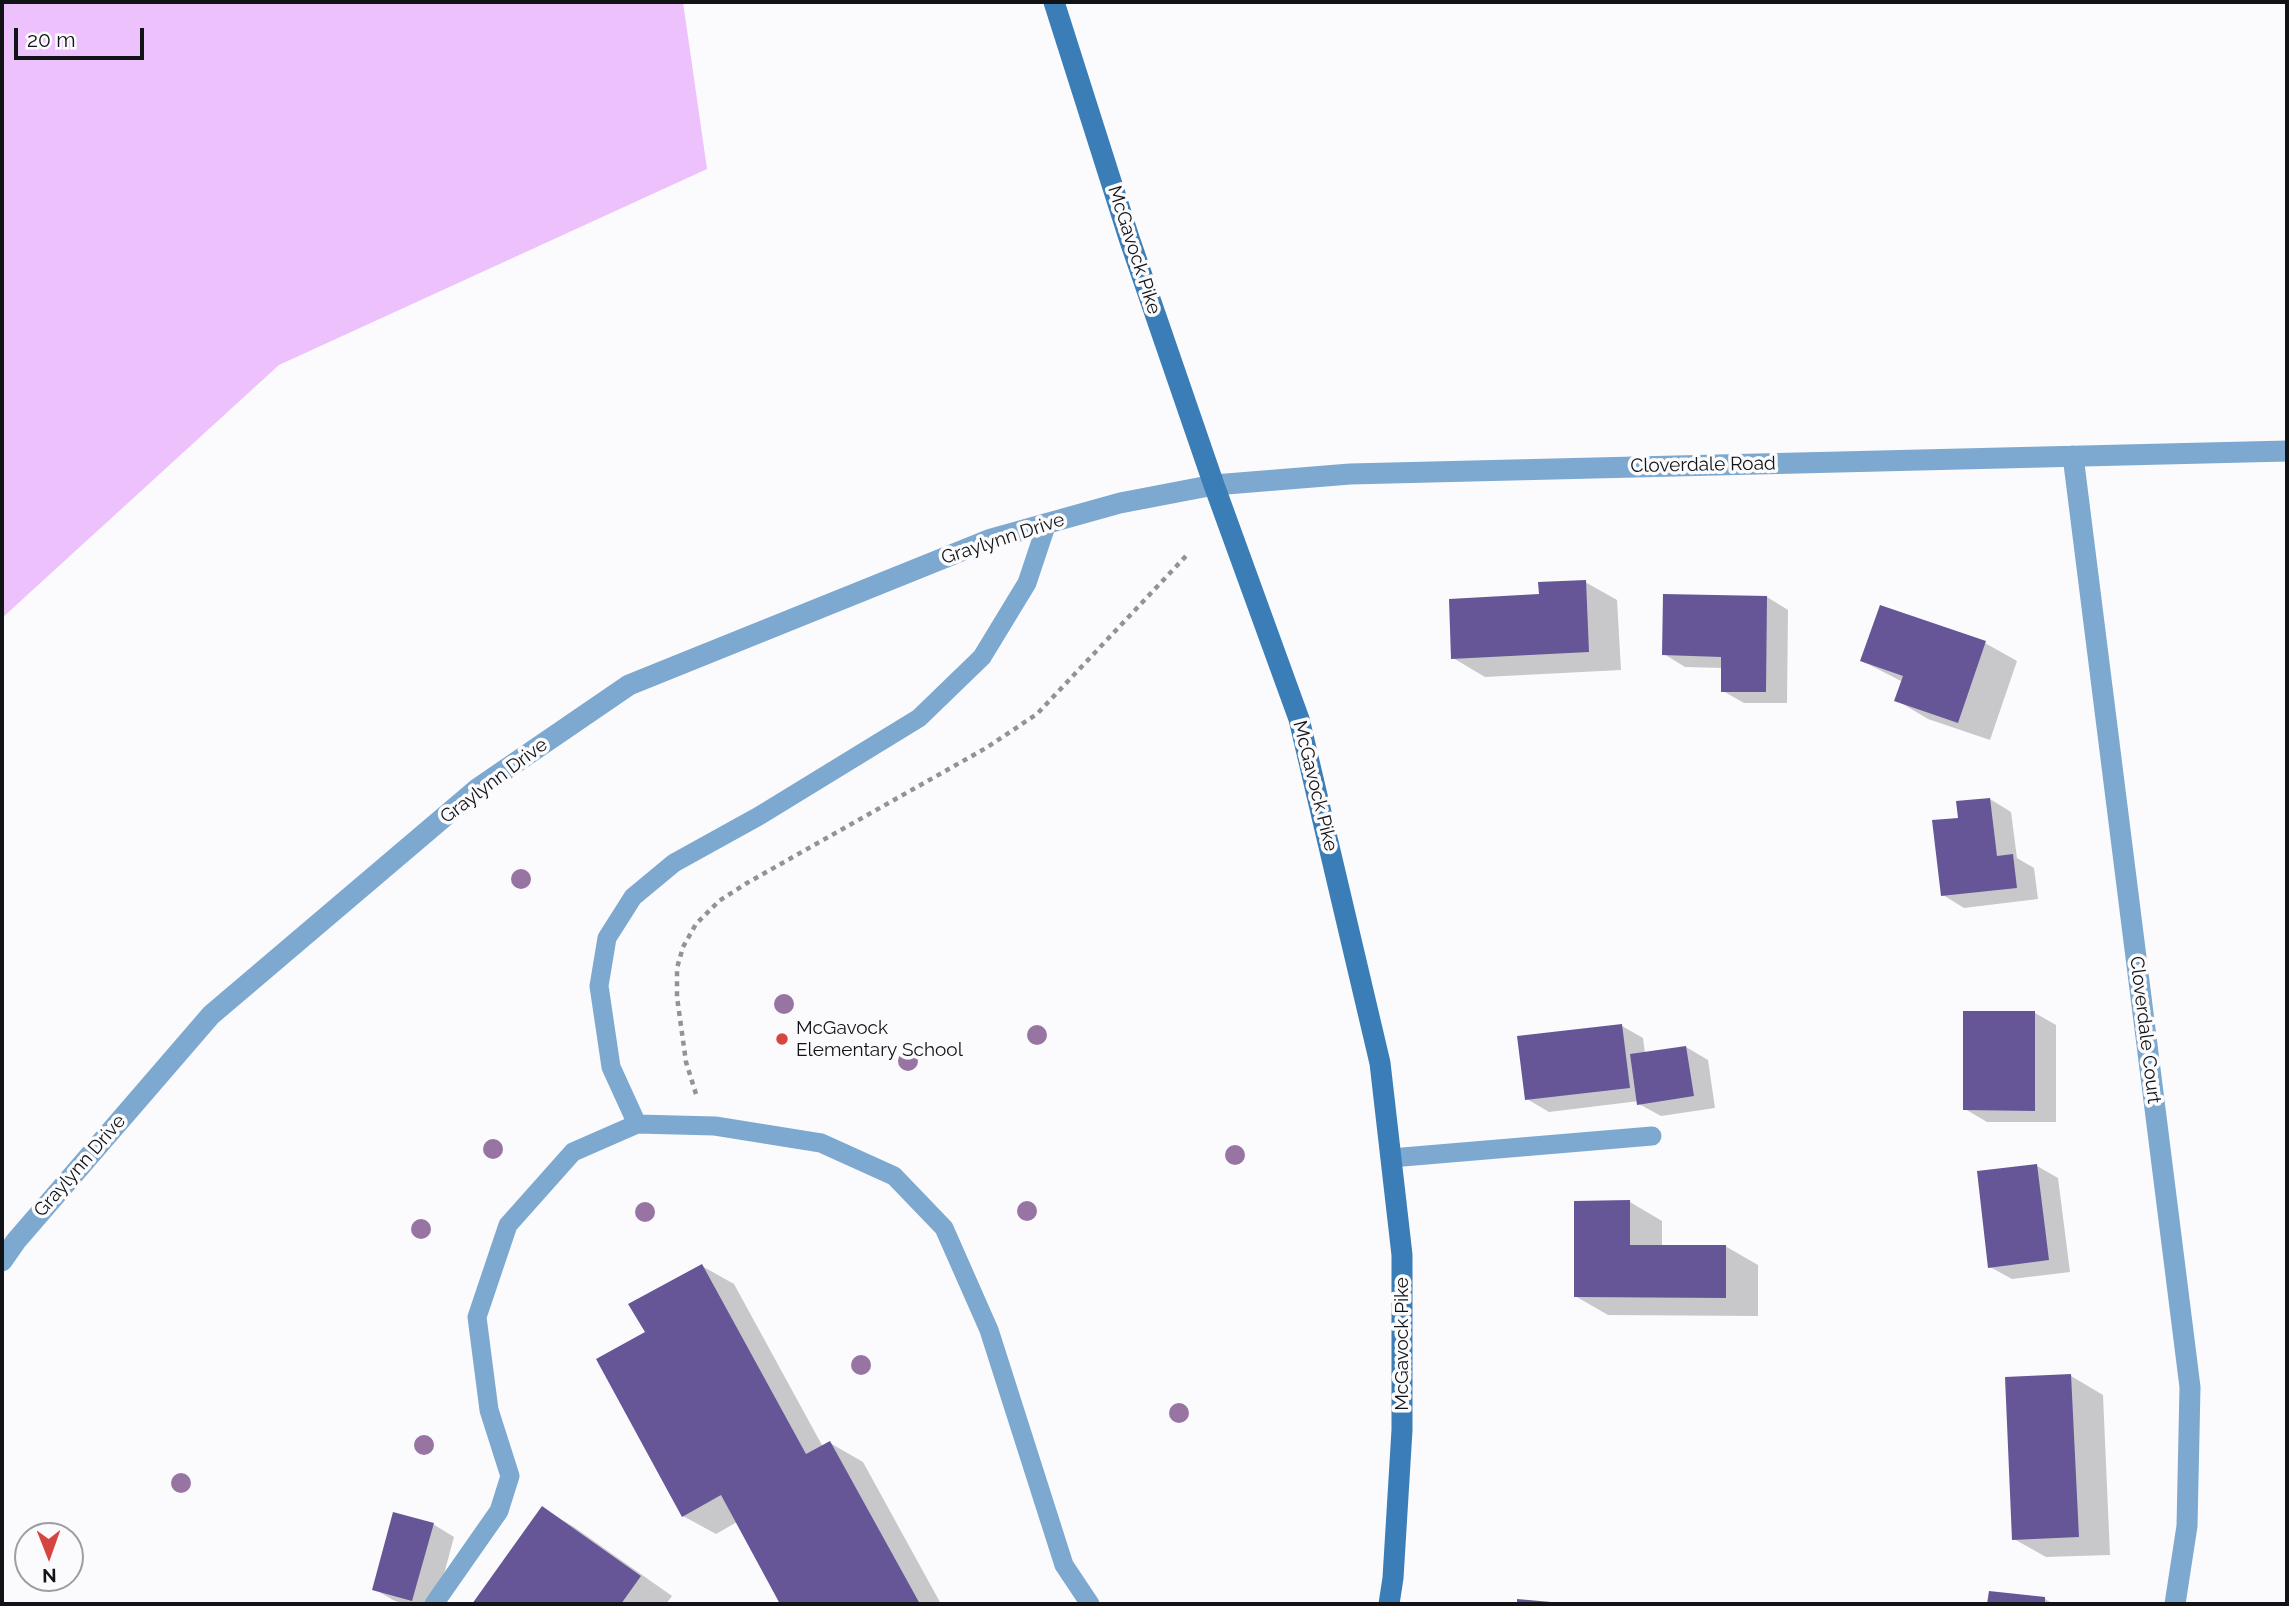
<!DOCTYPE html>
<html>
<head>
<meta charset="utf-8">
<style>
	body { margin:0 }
	#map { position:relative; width:2289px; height:1606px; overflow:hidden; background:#fbfbfd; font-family:Raleway,sans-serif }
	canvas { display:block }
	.frame { position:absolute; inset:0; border:4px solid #111316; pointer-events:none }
	.north { position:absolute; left:14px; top:1522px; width:70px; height:70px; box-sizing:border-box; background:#fbfbfd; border:2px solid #9d9ea1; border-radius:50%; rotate:179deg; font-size:19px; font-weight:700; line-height:28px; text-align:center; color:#111316 }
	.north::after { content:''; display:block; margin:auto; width:24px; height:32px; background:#d54640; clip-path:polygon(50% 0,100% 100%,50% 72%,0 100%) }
	.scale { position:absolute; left:14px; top:28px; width:130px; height:32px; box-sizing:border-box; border:4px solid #111316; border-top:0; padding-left:9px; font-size:21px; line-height:24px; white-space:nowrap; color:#111316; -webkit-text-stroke:5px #fbfbfd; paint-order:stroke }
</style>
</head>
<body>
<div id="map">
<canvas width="2289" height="1606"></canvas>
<div class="frame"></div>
<div class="north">N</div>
<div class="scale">20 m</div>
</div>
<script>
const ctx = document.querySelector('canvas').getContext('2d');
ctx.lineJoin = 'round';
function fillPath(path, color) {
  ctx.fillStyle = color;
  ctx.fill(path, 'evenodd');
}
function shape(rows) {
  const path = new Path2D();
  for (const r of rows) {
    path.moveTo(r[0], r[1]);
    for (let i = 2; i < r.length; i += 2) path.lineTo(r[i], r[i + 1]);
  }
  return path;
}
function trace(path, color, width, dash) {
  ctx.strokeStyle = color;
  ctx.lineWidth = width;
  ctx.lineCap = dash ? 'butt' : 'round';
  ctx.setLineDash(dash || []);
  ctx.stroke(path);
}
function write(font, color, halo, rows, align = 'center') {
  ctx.font = font + ' Raleway,sans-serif';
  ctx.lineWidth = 7;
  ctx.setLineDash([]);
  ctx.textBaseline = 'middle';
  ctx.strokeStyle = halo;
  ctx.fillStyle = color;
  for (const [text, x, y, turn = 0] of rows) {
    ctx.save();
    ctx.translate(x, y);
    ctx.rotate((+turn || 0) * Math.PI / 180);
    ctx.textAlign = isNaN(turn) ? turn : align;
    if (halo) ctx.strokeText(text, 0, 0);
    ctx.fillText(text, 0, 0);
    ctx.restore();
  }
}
fillPath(shape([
	[2,2,683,2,707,169,279,365,2,618]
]), '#ecc1fc');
fillPath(shape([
	[1585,582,1617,600,1621,670,1485,677,1453,658,1541,596],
	[1767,597,1788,610,1787,703,1744,703,1723,691,1723,668,1685,667,1664,654],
	[1881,607,1985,643,2017,661,1990,740,1928,719,1896,700,1903,682,1862,661],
	[1990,799,2011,812,2017,858,2034,868,2038,899,1964,908,1943,895,1960,819],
	[2035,1013,2056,1025,2056,1122,1987,1122,1965,1109],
	[1622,1026,1643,1038,1645,1053,1686,1047,1708,1060,1715,1108,1661,1116,1639,1104,1639,1101,1549,1112,1527,1099],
	[2037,1166,2058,1178,2070,1272,2012,1279,1990,1267],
	[1630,1202,1662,1221,1662,1246,1725,1246,1758,1265,1758,1316,1608,1315,1575,1296],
	[702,1266,734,1284,823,1447,830,1443,863,1462,941,1604,782,1604,737,1522,716,1534,683,1516,647,1333],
	[2071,1376,2103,1395,2110,1555,2046,1557,2014,1539],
	[542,1508,574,1527,672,1596,666,1604,474,1604],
	[433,1524,454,1537,436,1604,406,1604,395,1601,374,1589],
	[1990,1593,2045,1599,2054,1604,1989,1604]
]), '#0003');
fillPath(shape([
	[1586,580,1589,652,1451,659,1449,599,1539,594,1538,582],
	[1663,594,1767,596,1766,692,1721,692,1721,657,1662,655],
	[1880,605,1986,641,1958,723,1894,701,1903,676,1860,661],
	[1990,798,1997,856,2013,854,2017,888,1941,896,1932,820,1958,818,1956,801],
	[1963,1011,2035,1011,2035,1111,1963,1110],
	[1622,1024,1630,1088,1525,1100,1517,1036],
	[1686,1046,1694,1096,1637,1105,1630,1054],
	[2037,1164,2049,1260,1988,1268,1977,1171],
	[1630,1200,1630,1245,1726,1245,1726,1298,1574,1297,1574,1201],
	[702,1264,806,1454,830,1441,920,1604,780,1604,721,1495,682,1517,596,1359,645,1332,628,1304],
	[2071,1374,2079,1537,2012,1540,2005,1377],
	[542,1506,641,1576,621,1604,472,1604],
	[393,1512,434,1523,412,1601,372,1590],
	[1989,1591,2045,1597,2045,1604,1987,1604],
	[1517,1599,1551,1602,1550,1604,1517,1604]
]), '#665698');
trace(shape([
	[696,1094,686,1062,677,997,677,968,683,947,696,924,719,901,747,883,986,748,1037,714,1186,556]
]), '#929396', 4.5, [5, 5]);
trace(shape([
	[637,1124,611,1067,599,986,607,938,633,897,674,863,759,816,919,718,982,657,1027,583,1047,523],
	[1391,1158,1652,1136],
	[434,1604,499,1511,510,1476,489,1410,477,1317,508,1225,573,1152,637,1124,715,1126,821,1143,894,1176,944,1228,989,1330,1064,1565,1090,1604]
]), '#7da8cf', 19);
trace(shape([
	[2073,456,2190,1387,2187,1526,2175,1604],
	[2,1261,16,1241,211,1015,477,789,629,685,991,539,1120,503,1214,485,1350,474,2287,451]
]), '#7da8cf', 21);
trace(shape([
	[1054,2,1129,238,1214,485,1299,719,1380,1063,1402,1255,1402,1430,1393,1578,1389,1604]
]), '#3b7eb7', 21);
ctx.fillStyle = '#9774a2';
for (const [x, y] of [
	[521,879],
	[784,1004],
	[1037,1035],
	[908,1061],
	[493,1149],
	[1235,1155],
	[1027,1211],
	[645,1212],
	[421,1229],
	[861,1365],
	[1179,1413],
	[424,1445],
	[181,1483]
]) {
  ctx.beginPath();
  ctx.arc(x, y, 10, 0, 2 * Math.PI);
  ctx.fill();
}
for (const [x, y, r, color] of [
	[782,1039,7,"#d54640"]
]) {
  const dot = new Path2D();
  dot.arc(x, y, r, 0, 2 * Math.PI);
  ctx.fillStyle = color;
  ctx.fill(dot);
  trace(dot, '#fbfbfd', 2.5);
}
write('19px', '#111316', '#fbfbfd', [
	["McGavock Pike",1134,250,72],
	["Cloverdale Road",1703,465,-1],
	["Graylynn Drive",1003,539,-18],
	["Graylynn Drive",494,781,-37],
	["McGavock Pike",1315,786,76],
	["Cloverdale Court",2145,1030,83],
	["Graylynn Drive",80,1166,-49],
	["McGavock Pike",1402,1344,-90]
]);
write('19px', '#111316', '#fbfbfd', [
	["McGavock",796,1028],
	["Elementary School",796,1050]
], 'left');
</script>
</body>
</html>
